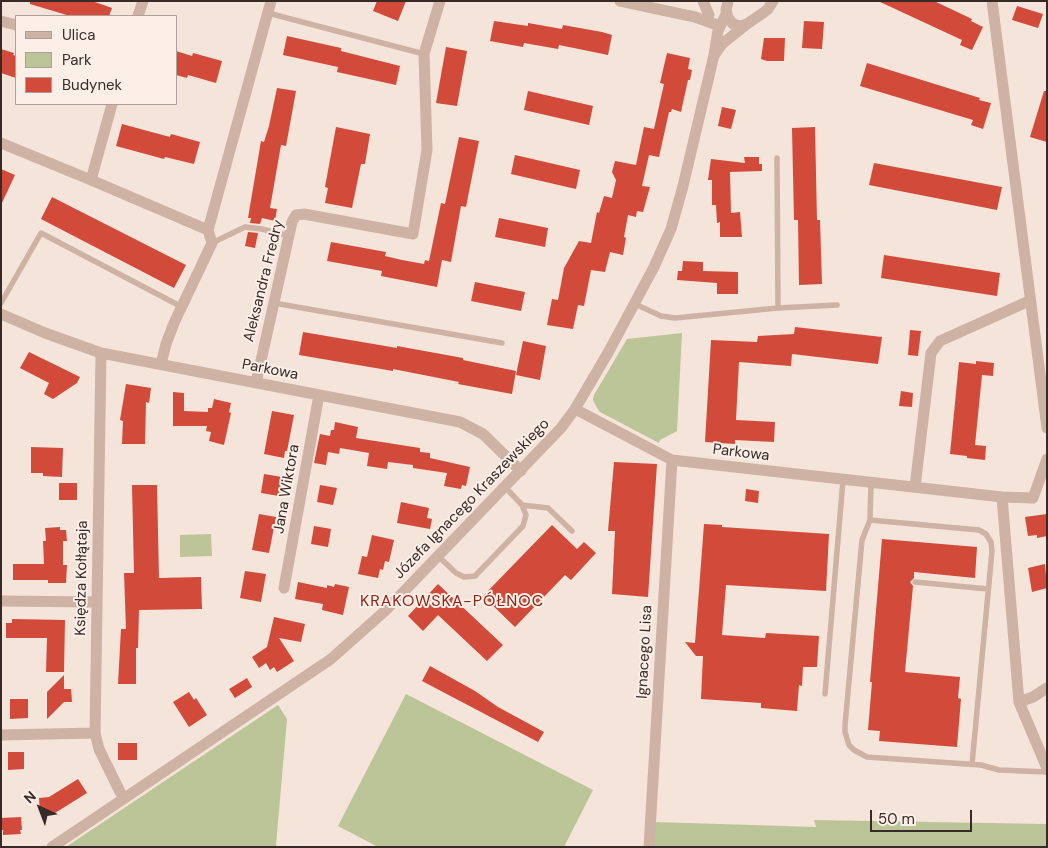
<!DOCTYPE html>
<html>
<head>
<meta charset="utf-8">
<style>
	body { margin:0 }
	#map { position:relative; width:1048px; height:848px; overflow:hidden; background:#f4e4da; font-family:"DM Sans",sans-serif }
	canvas { display:block }
	.frame { position:absolute; inset:0; border:2px solid #382a27; pointer-events:none }
	.legend { position:absolute; left:15px; top:15px; width:162px; height:90px; box-sizing:border-box; background:#fbefe7; border:1px solid #ada09a; margin:0; padding:6px 9px; list-style:none; font-size:15px; color:#382a27 }
	.legend li { display:flex; align-items:center; gap:10px; height:25px }
	.legend b { width:25px; border:1px solid #ada09a }
	.north { position:absolute; left:15px; top:783px; width:50px; height:50px; -webkit-text-stroke:4px #fbefe7; paint-order:stroke; rotate:317deg; font-size:14px; font-weight:700; line-height:20px; text-align:center; color:#382a27 }
	.north::after { content:''; display:block; margin:auto; width:18px; height:22px; background:#382a27; clip-path:polygon(50% 0,100% 100%,50% 72%,0 100%) }
	.scale { position:absolute; left:870px; top:810px; width:102px; height:22px; box-sizing:border-box; border:2px solid #382a27; border-top:0; padding-left:6px; font-size:15px; line-height:18px; white-space:nowrap; color:#382a27; -webkit-text-stroke:4px #fbefe7; paint-order:stroke }
</style>
</head>
<body>
<div id="map">
<canvas width="1048" height="848"></canvas>
<div class="frame"></div>
<ul class="legend">
<li><b style="height:6px;background:#ceb2a4"></b>Ulica</li>
<li><b style="height:14px;background:#bcc598"></b>Park</li>
<li><b style="height:14px;background:#d24a3a"></b>Budynek</li>
</ul>
<div class="north">N</div>
<div class="scale">50 m</div>
</div>
<script>
const ctx = document.querySelector('canvas').getContext('2d');
ctx.lineJoin = 'round';
function fillPath(path, color) {
  ctx.fillStyle = color;
  ctx.fill(path, 'evenodd');
}
function shape(rows) {
  const path = new Path2D();
  for (const r of rows) {
    path.moveTo(r[0], r[1]);
    for (let i = 2; i < r.length; i += 2) path.lineTo(r[i], r[i + 1]);
  }
  return path;
}
function trace(path, color, width, dash) {
  ctx.strokeStyle = color;
  ctx.lineWidth = width;
  ctx.lineCap = dash ? 'butt' : 'round';
  ctx.setLineDash(dash || []);
  ctx.stroke(path);
}
function write(font, color, halo, rows, align = 'center') {
  ctx.font = font + ' "DM Sans",sans-serif';
  ctx.lineWidth = 4;
  ctx.setLineDash([]);
  ctx.textBaseline = 'middle';
  ctx.strokeStyle = halo;
  ctx.fillStyle = color;
  for (const [text, x, y, turn = 0] of rows) {
    ctx.save();
    ctx.translate(x, y);
    ctx.rotate((+turn || 0) * Math.PI / 180);
    ctx.textAlign = isNaN(turn) ? turn : align;
    if (halo) ctx.strokeText(text, 0, 0);
    ctx.fillText(text, 0, 0);
    ctx.restore();
  }
}
fillPath(shape([
	[682,333,677,431,660,440,659,443,600,412,597,408,593,400,594,395,627,339],
	[211,534,212,556,180,557,180,535],
	[406,694,593,790,564,847,378,847,338,826],
	[278,705,287,719,276,845,278,847,66,847],
	[814,820,1047,824,1047,847,653,847,655,822,816,827]
]), '#bcc598');
fillPath(shape([
	[30,1,92,1,112,8,109,16,70,16,30,4],
	[377,1,406,1,398,21,373,11],
	[878,1,934,1,972,19,971,21,983,27,972,50,960,45,962,40],
	[1017,6,1043,14,1038,28,1012,20],
	[494,21,528,26,528,23,562,29,563,25,602,32,612,35,608,55,559,45,558,49,524,43,523,47,490,41],
	[804,21,824,22,822,49,802,48],
	[287,36,341,48,341,51,400,66,396,85,337,72,338,67,283,55],
	[764,38,785,38,784,61,767,61,761,59],
	[446,47,467,51,457,106,436,103],
	[1,49,14,53,13,55,16,56,16,78,1,73],
	[176,51,192,56,193,53,222,61,216,83,188,75,187,78,176,75],
	[667,53,690,58,688,69,692,70,690,80,688,80,681,112,672,109,671,112,669,112,659,157,649,155,642,186,650,187,643,212,637,211,636,217,628,215,624,237,626,238,623,255,610,252,605,272,591,270,584,306,578,305,573,329,547,325,552,299,558,300,564,268,579,241,591,243,597,212,599,213,604,196,612,198,616,180,612,172,615,161,636,165,644,127,654,129,664,84,660,83],
	[867,63,980,98,979,100,991,103,983,129,971,125,973,120,860,86],
	[277,88,296,91,286,146,281,145,270,208,277,209,275,221,262,218,260,224,250,223,251,218,248,218,261,141,264,142,269,126],
	[528,91,593,106,589,125,524,110],
	[1044,91,1047,91,1047,142,1030,137],
	[722,107,736,110,731,129,718,126],
	[122,124,170,137,171,134,200,142,194,164,165,157,164,159,116,146],
	[336,127,370,134,365,164,361,164,352,208,325,203,328,188,325,187],
	[815,127,817,220,820,220,822,284,799,285,798,220,794,220,792,128],
	[459,137,479,141,466,207,461,206,451,262,442,260,437,287,381,276,382,271,327,261,331,242,386,252,385,256,402,260,424,264,425,260,429,261,441,203,445,204],
	[515,155,580,170,576,189,511,174],
	[744,157,759,157,759,164,762,164,762,171,730,172,731,213,740,212,742,237,720,237,720,222,717,223,716,205,712,205,712,180,708,180,711,159,745,163],
	[874,163,1002,187,997,210,869,185],
	[1,169,15,175,1,205],
	[52,197,186,265,174,288,41,219],
	[499,218,548,228,545,247,495,237],
	[248,232,258,233,255,248,245,246],
	[884,255,1000,273,997,296,881,278],
	[683,261,703,262,703,271,738,272,738,294,717,294,717,283,677,280,678,271,682,271],
	[475,282,525,292,521,311,471,301],
	[795,327,882,337,878,364,792,354,791,366,739,362,736,420,775,422,774,442,735,440,735,444,705,442,711,340,757,342,758,336,794,334],
	[910,330,921,331,918,356,908,355],
	[303,332,397,348,397,346,463,358,463,360,516,371,512,394,458,384,459,382,393,369,393,371,299,355],
	[523,341,546,346,540,380,516,375],
	[29,352,80,377,77,383,53,399,44,394,49,383,20,368],
	[976,361,994,363,993,376,982,375,975,445,986,446,985,460,967,458,967,456,950,454,959,362,976,364],
	[126,384,151,388,149,403,146,402,145,444,122,444,123,421,120,420],
	[901,391,913,393,912,407,899,406],
	[173,392,184,393,184,411,208,412,208,408,212,408,214,399,231,403,229,412,231,413,224,445,209,441,211,432,206,431,207,426,173,426],
	[272,411,294,415,287,451,285,451,284,458,264,454],
	[335,422,358,427,356,438,420,448,420,452,430,453,430,458,470,467,466,486,462,485,461,489,444,486,447,473,413,468,413,465,388,462,387,469,367,466,369,453,340,448,339,454,328,452,326,465,314,463,320,434,330,436,331,430,334,430],
	[31,447,63,448,62,477,43,476,43,473,31,473],
	[614,462,657,464,648,597,612,594,615,531,608,531],
	[264,474,282,477,279,496,261,493],
	[59,483,77,483,77,500,59,500],
	[132,485,157,485,159,578,201,577,202,609,139,610,138,648,136,648,136,684,118,684,121,629,126,629,124,573,134,573],
	[320,485,337,488,333,505,317,502],
	[746,489,759,491,758,503,745,501],
	[401,502,429,508,427,518,432,519,430,529,397,523],
	[259,514,276,517,269,553,252,550],
	[1047,514,1047,536,1037,538,1037,535,1028,536,1025,517],
	[704,524,722,525,722,527,829,534,826,591,726,585,722,635,765,638,766,633,819,636,817,667,803,667,802,686,799,685,797,711,761,708,761,703,701,699,703,656,696,656,685,642,695,643],
	[552,525,577,549,584,542,596,553,571,580,565,575,515,627,483,596],
	[314,526,331,529,328,547,311,544],
	[60,527,60,530,66,530,67,541,63,541,63,565,67,565,66,583,48,583,48,580,13,580,13,564,44,564,43,541,46,541,45,528],
	[372,535,394,540,389,562,385,561,383,570,380,569,378,578,358,574,362,556,367,557],
	[882,539,977,547,975,578,914,572,914,578,910,582,913,586,905,672,960,677,958,698,961,699,957,747,879,741,880,731,868,730,872,682,870,682],
	[1045,564,1047,588,1032,592,1028,568],
	[245,571,266,574,261,602,240,598],
	[298,582,327,588,327,585,334,587,335,584,349,587,343,615,322,610,323,604,295,599],
	[438,584,503,645,487,661,438,615,423,631,408,616],
	[274,617,305,624,301,642,279,638,294,661,277,672,274,667,270,670,266,663,259,668,252,657,267,647],
	[12,619,65,620,64,672,46,672,47,638,6,638,6,623,12,623],
	[430,666,475,691,498,707,544,732,538,742,422,681],
	[64,675,64,689,71,689,72,702,64,702,47,719,47,692],
	[247,678,252,687,235,698,229,689],
	[189,692,194,700,196,698,207,715,189,727,173,702],
	[10,699,28,699,28,718,10,719],
	[118,743,137,743,137,760,118,760],
	[8,752,24,752,24,769,8,770],
	[78,779,87,793,55,813,40,814,39,798,49,797],
	[21,817,22,830,20,830,21,834,3,835,3,830,1,830,1,818]
]), '#d24a3a');
trace(shape([
	[268,13,424,54],
	[777,158,778,308],
	[212,243,245,227,262,229,289,236],
	[1,303,41,233,182,307],
	[274,303,502,343],
	[635,304,661,316,675,318,778,308,837,305],
	[871,483,870,520,862,540,845,725,845,732,849,745,854,750,867,757,981,765,999,770,1047,772],
	[522,505,548,508,572,531],
	[870,520,979,530,986,534,991,542,992,551,972,764],
	[438,556,456,573,464,577,475,576,523,526,526,515,522,505,505,487],
	[915,582,988,589],
	[825,694,843,480]
]), '#ceb2a4', 5.5);
trace(shape([
	[620,1,695,17,720,26],
	[703,1,709,15],
	[728,1,726,10,728,18,733,24,741,26,747,24,763,13,768,9,773,1],
	[992,1,1047,428],
	[138,16,143,1],
	[1,21,16,25],
	[715,54,722,44,747,24],
	[112,104,91,180,208,230],
	[1,143,91,180],
	[1,314,45,333,101,353,460,422,483,434,521,471],
	[101,353,95,733,99,749,123,798],
	[161,364,166,344,174,323,212,243,208,230,271,1],
	[256,383,292,222,296,215,304,214,413,234,427,150,424,54,440,1],
	[575,409,672,460,1002,497,1033,498,1047,459],
	[915,487,931,353,940,341,1029,301],
	[1002,497,1019,702,1047,768],
	[284,588,319,395],
	[1,601,96,602],
	[1019,702,1033,697,1047,688],
	[1,735,95,733],
	[52,847,331,659,386,610,561,428,575,409,609,351,654,267,671,229,683,186,714,55,718,31,726,14],
	[649,847,672,460]
]), '#ceb2a4', 11);
write('15px', '#382a27', '#fbefe7', [
	["Aleksandra Fredry",264,281,-76],
	["Parkowa",270,370,11],
	["Parkowa",741,453,7],
	["Jana Wiktora",287,489,-80],
	["Józefa Ignacego Kraszewskiego",472,499,-46],
	["Księdza Kołłątaja",82,578,-89],
	["Ignacego Lisa",645,652,-87]
]);
ctx.letterSpacing = '1px';
write('16px', '#902417', '#fbefe7', [
	["KRAKOWSKA-PÓŁNOC",452,602]
]);
ctx.letterSpacing = '0px';
</script>
</body>
</html>
